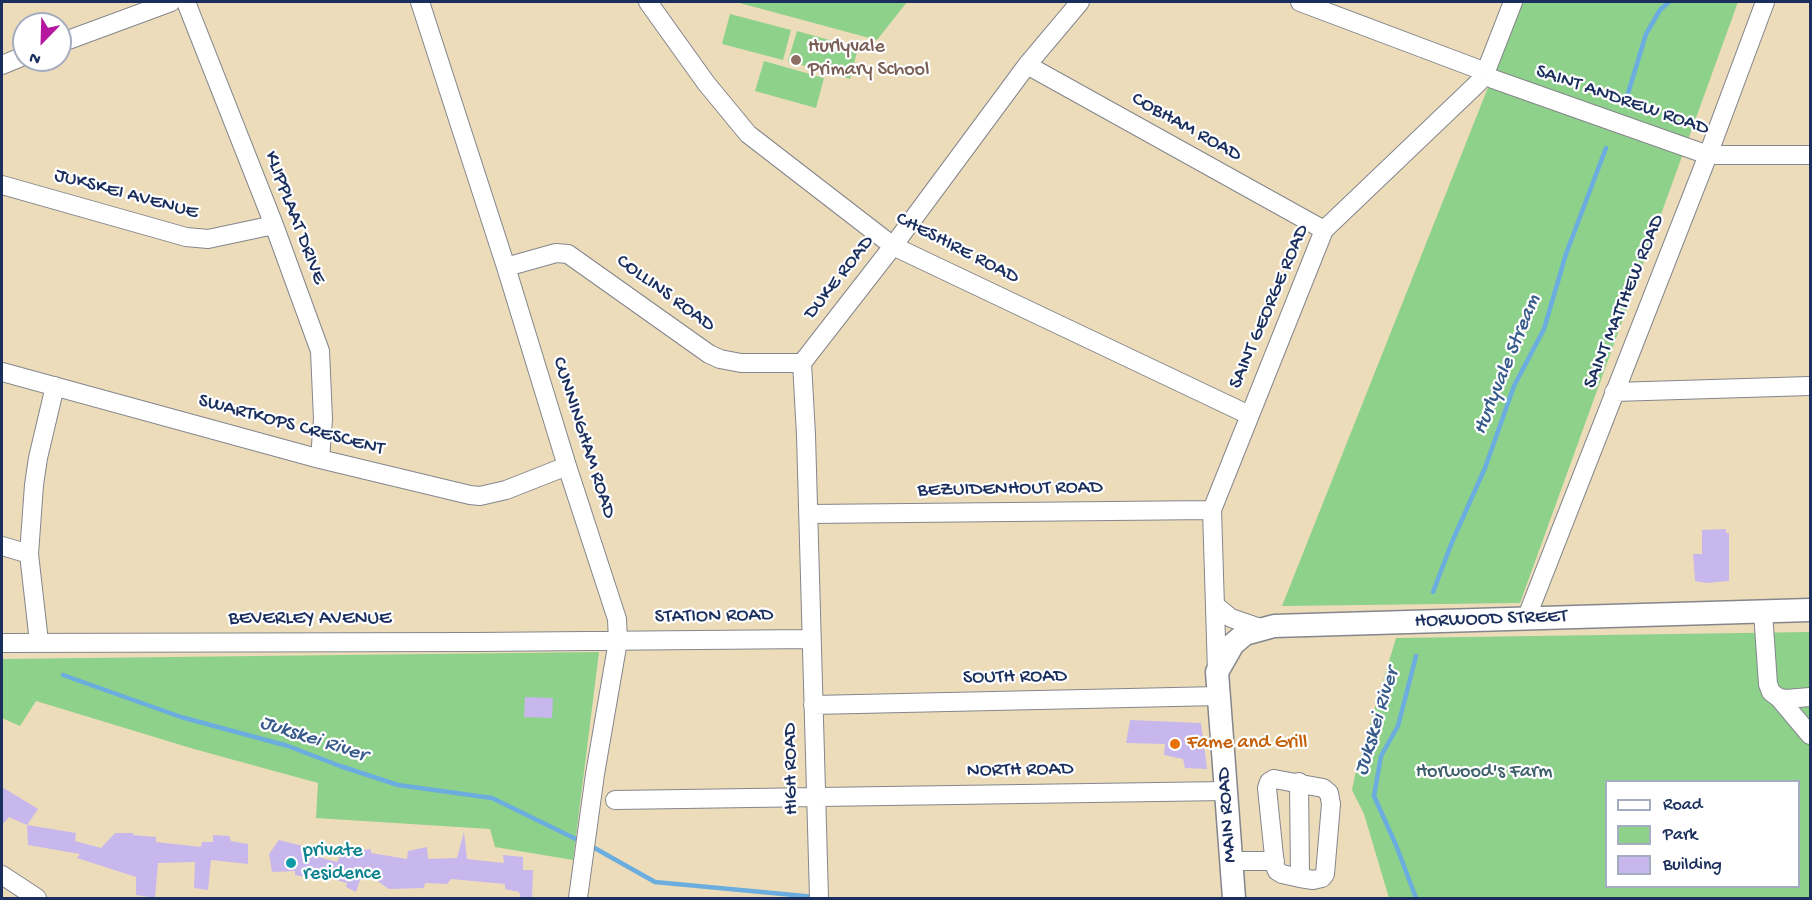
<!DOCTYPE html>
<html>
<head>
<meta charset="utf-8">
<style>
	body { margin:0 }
	#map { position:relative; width:1812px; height:900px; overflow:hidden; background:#eddcba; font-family:"Gochi Hand",sans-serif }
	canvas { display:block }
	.frame { position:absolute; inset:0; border:3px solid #1b2f5e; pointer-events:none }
	.legend { position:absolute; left:1605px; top:780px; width:195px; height:108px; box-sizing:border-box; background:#fff; border:2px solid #a4acbf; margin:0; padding:8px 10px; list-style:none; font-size:18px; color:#1b2f5e }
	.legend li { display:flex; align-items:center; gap:12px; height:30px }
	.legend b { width:30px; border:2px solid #a4acbf }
	.north { position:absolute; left:12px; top:12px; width:60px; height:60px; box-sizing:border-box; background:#fff; border:2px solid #a4acbf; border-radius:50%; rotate:203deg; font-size:16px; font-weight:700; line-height:24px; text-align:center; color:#1b2f5e }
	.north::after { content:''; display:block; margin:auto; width:21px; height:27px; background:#b5179e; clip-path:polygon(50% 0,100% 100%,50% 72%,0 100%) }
</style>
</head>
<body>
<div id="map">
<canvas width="1812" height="900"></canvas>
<div class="frame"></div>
<ul class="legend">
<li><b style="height:8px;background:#fff"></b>Road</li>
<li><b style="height:16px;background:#8ed18a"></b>Park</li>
<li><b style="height:16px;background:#c7b7ed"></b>Building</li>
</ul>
<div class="north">N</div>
</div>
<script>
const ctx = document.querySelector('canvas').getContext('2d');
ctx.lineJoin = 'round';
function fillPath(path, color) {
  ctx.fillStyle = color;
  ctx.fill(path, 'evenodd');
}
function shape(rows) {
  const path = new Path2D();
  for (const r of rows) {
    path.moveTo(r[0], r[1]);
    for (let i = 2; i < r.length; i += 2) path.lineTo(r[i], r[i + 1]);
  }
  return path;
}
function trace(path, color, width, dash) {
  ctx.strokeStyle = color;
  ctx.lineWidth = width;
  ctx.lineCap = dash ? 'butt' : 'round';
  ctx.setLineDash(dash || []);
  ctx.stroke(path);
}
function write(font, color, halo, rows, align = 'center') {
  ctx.font = font + ' "Gochi Hand",sans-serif';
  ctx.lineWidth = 4.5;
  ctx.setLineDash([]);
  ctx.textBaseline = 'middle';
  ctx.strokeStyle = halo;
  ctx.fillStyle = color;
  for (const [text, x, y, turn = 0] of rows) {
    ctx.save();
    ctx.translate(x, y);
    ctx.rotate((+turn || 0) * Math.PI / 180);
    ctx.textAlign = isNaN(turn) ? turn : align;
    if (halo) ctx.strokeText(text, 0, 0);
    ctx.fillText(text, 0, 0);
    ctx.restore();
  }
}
fillPath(shape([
	[736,2,907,2,877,40],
	[1522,2,1738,2,1520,603,1282,606],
	[730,14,791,30,783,60,722,44],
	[797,31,858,48,850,79,788,61],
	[764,61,824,78,816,108,755,91],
	[1810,632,1810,898,1389,898,1364,814,1352,790,1356,771,1396,638],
	[1606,782,1798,782,1798,886,1606,886],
	[599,652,573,860,495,847,490,829,316,818,318,783,194,749,36,701,20,726,2,718,2,659]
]), '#8ed18a');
trace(shape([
	[1626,100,1646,34,1660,10,1669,2],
	[1433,592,1452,542,1485,468,1514,386,1544,329,1566,254,1606,148],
	[63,675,181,717,288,746,340,766,398,785,492,798,580,841],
	[591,846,655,882,815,897],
	[1416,898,1396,845,1374,796,1381,756,1398,726,1416,656]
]), '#6baddf', 4.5);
fillPath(shape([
	[1726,529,1726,533,1729,533,1729,581,1706,583,1695,581,1693,554,1702,554,1702,530],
	[525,697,553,698,552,718,524,717],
	[1130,720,1201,723,1207,769,1185,768,1183,759,1164,755,1165,744,1126,743],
	[2,787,38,809,27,825,9,817,2,825],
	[27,825,76,833,75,841,101,848,115,833,133,833,133,835,156,837,156,842,201,847,202,842,213,842,213,835,229,836,231,841,248,844,248,864,211,860,208,890,194,888,195,862,158,863,155,898,136,895,136,877,77,858,80,854,28,845],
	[464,832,467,859,504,863,503,855,523,857,523,870,533,870,532,898,521,898,519,892,505,889,505,884,451,879,447,884,425,883,424,888,389,889,363,871,356,892,346,887,347,883,312,873,312,878,295,875,295,871,272,872,269,854,279,840,311,848,311,855,337,862,342,853,371,849,371,853,407,859,408,851,427,847,428,859,457,858]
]), '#c7b7ed');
const minor = shape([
	[186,2,274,225,320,351,323,419,320,459],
	[420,2,506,267,567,466,617,619,618,641,595,774,578,898],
	[648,2,706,83,748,134,893,246,1249,415],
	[1300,2,1478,69],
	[60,43,171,2],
	[2,65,24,56],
	[1027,65,1324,230],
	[1488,66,1513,2],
	[1493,79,1708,155,1810,155],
	[2,185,186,237,208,239,274,225],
	[506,267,556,253,568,254,709,354,720,359,741,363,802,363],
	[2,372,320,459,470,495,480,496,506,490,567,466],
	[1614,392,1810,386],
	[809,514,1212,510],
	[2,546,29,554],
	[1216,606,1231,618,1260,628],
	[1763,612,1768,684,1771,692,1779,698,1786,699,1810,697],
	[1526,619,1708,155,1765,2],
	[39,642,29,554,34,485,38,458,55,386],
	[2,643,476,642,811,639],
	[1217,672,1212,510,1324,230,1479,82],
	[1779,698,1810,735],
	[813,705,1219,696],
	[1274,779,1323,788,1329,793,1331,804,1325,874,1322,878,1313,880,1300,878,1282,874,1277,871,1275,866,1267,788,1269,782,1274,779],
	[1299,782,1300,878],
	[615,800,1226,791],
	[1232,861,1275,861],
	[2,875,37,898],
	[819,898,806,435,802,363,893,246,1027,65,1080,2]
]);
const major = shape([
	[1234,898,1217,672,1233,644,1245,634,1274,626,1810,610]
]);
trace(minor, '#84868c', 20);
trace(major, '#84868c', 25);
trace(minor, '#fff', 18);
trace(major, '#fff', 22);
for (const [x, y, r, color] of [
	[796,60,6,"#8d6e63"],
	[1175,744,6,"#e8710a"],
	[291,863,6,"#0f9aa8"]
]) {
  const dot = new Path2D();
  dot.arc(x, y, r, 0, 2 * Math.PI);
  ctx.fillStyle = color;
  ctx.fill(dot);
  trace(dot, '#fff', 2);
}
write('20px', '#785e54', '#fff', [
	["Hurlyvale",808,48],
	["Primary School",808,71]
], 'left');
write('20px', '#1b2f5e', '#fff', [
	["SAINT ANDREW ROAD",1622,101,19],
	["COBHAM ROAD",1186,128,29],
	["JUKSKEI AVENUE",126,195,15],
	["KLIPPLAAT DRIVE",294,218,69],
	["CHESHIRE ROAD",957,249,27],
	["DUKE ROAD",840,278,-52],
	["COLLINS ROAD",665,294,36],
	["SAINT MATTHEW ROAD",1625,302,-68],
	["SAINT GEORGE ROAD",1270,307,-67],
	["SWARTKOPS CRESCENT",291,426,15],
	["CUNNINGHAM ROAD",583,438,72],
	["BEZUIDENHOUT ROAD",1010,490,-1],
	["STATION ROAD",714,617,-1],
	["BEVERLEY AVENUE",310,620],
	["HORWOOD STREET",1491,620,-2],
	["SOUTH ROAD",1015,678,-1],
	["HIGH ROAD",792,769,-91],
	["NORTH ROAD",1020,771,-1],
	["MAIN ROAD",1228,815,-94]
]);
write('20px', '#c56008', '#fff', [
	["Fame and Grill",1187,744]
], 'left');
write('20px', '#3e606b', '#fff', [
	["Horwood's Farm",1484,773]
]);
write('20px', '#0d838f', '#fff', [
	["private",303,852],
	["residence",303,875]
], 'left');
write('italic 21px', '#375b8b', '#fff', [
	["Hurlyvale Stream",1508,365,-68],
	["Jukskei River",1378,722,-73],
	["Jukskei River",313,740,18]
]);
</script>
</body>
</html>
